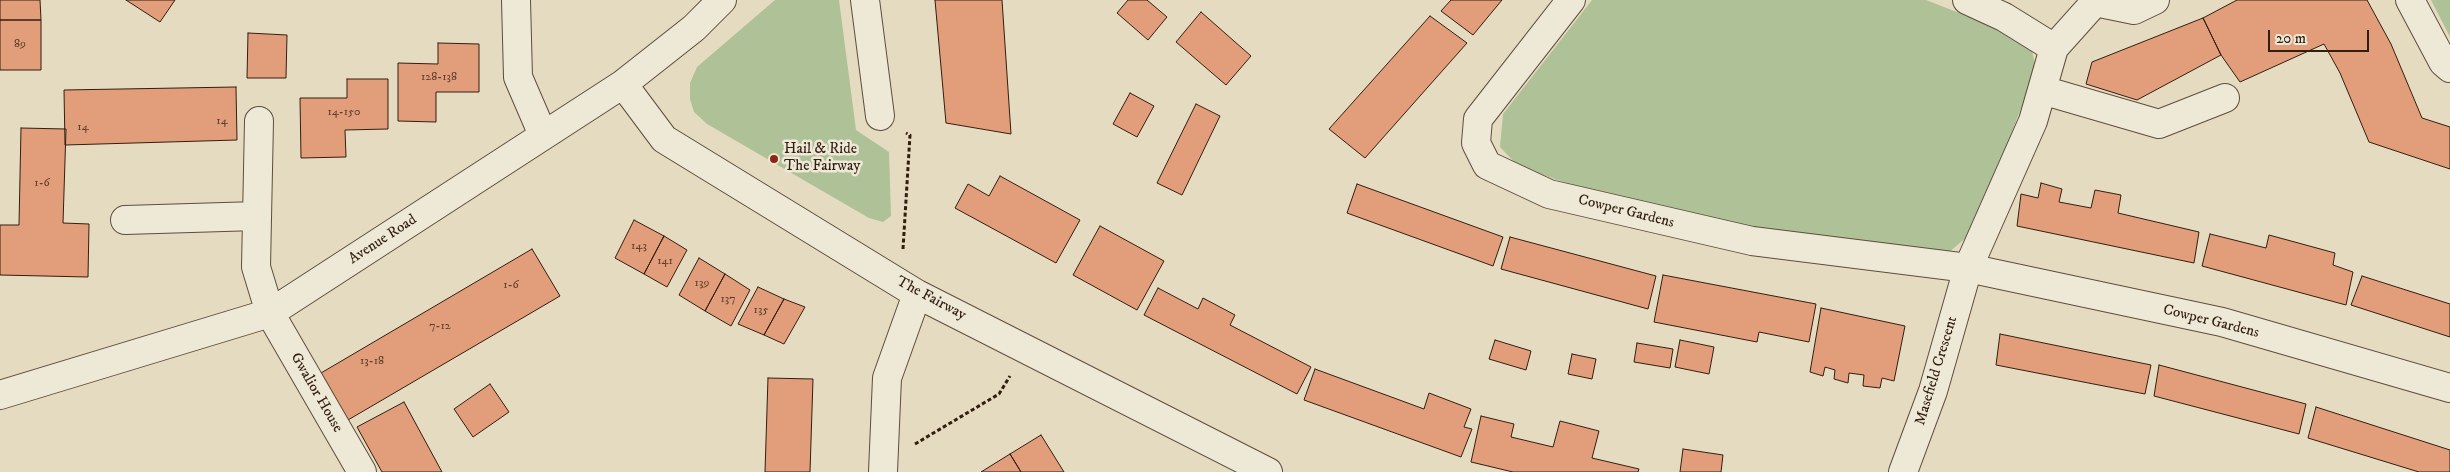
<!DOCTYPE html>
<html>
<head>
<meta charset="utf-8">
<style>
	body { margin:0 }
	#map { position:relative; width:2450px; height:472px; overflow:hidden; background:#e5dbc0; font-family:"IM FELL DW Pica",serif }
	canvas { display:block }
	.scale { position:absolute; left:2268px; top:30px; width:101px; height:22px; box-sizing:border-box; border:2px solid #321e11; border-top:0; padding-left:6px; font-size:15px; line-height:18px; white-space:nowrap; color:#321e11; -webkit-text-stroke:4px #eee8d6; paint-order:stroke }
</style>
</head>
<body>
<div id="map">
<canvas width="2450" height="472"></canvas>
<div class="scale">20 m</div>
</div>
<script>
const ctx = document.querySelector('canvas').getContext('2d');
ctx.lineJoin = 'round';
function fillPath(path, color) {
  ctx.fillStyle = color;
  ctx.fill(path, 'evenodd');
}
function shape(rows) {
  const path = new Path2D();
  for (const r of rows) {
    path.moveTo(r[0], r[1]);
    for (let i = 2; i < r.length; i += 2) path.lineTo(r[i], r[i + 1]);
  }
  return path;
}
function trace(path, color, width, dash) {
  ctx.strokeStyle = color;
  ctx.lineWidth = width;
  ctx.lineCap = dash ? 'butt' : 'round';
  ctx.setLineDash(dash || []);
  ctx.stroke(path);
}
function write(font, color, halo, rows, align = 'center') {
  ctx.font = font + ' "IM FELL DW Pica",serif';
  ctx.lineWidth = 5;
  ctx.setLineDash([]);
  ctx.textBaseline = 'middle';
  ctx.strokeStyle = halo;
  ctx.fillStyle = color;
  for (const [text, x, y, turn = 0] of rows) {
    ctx.save();
    ctx.translate(x, y);
    ctx.rotate((+turn || 0) * Math.PI / 180);
    ctx.textAlign = isNaN(turn) ? turn : align;
    if (halo) ctx.strokeText(text, 0, 0);
    ctx.fillText(text, 0, 0);
    ctx.restore();
  }
}
fillPath(shape([
	[775,0,839,0,856,130,889,152,891,216,883,222,869,218,707,124,694,112,690,99,690,83,697,67],
	[1592,0,1926,0,2008,32,2032,51,2036,68,1975,230,1947,254,1771,233,1597,194,1518,166,1500,147,1503,114],
	[2431,0,2450,0,2450,37]
]), '#afc197');
const building = shape([
	[0,0,40,0,41,20,0,20,0,0],
	[126,0,175,0,160,22,126,0],
	[935,0,1002,0,1011,134,946,123,935,0],
	[1128,0,1147,0,1167,17,1148,40,1117,13,1128,0],
	[1451,0,1502,0,1473,35,1441,11,1451,0],
	[2237,0,2367,0,2391,44,2422,118,2450,127,2450,169,2369,142,2340,73,2324,44,2240,82,2221,55,2203,18,2237,0],
	[1201,12,1251,56,1226,85,1176,42,1201,12],
	[1430,16,1467,43,1365,158,1329,129,1430,16],
	[2203,18,2221,55,2137,100,2086,84,2092,62,2203,18],
	[0,20,41,20,41,70,0,70,0,20],
	[248,33,287,35,286,78,247,78,248,33],
	[438,43,479,44,479,92,436,92,436,122,398,121,398,63,438,64,438,43],
	[347,79,388,79,388,129,345,130,346,157,301,158,300,98,347,98,347,79],
	[236,87,237,140,65,145,64,90,236,87],
	[1130,93,1154,106,1137,137,1113,124,1130,93],
	[1196,104,1220,116,1182,195,1157,183,1196,104],
	[21,128,66,129,63,223,89,224,88,277,0,275,0,225,19,225,21,128],
	[1000,176,1080,220,1056,263,955,208,968,184,989,196,1000,176],
	[2041,183,2062,189,2059,202,2091,208,2095,190,2121,195,2118,213,2199,232,2194,263,2017,226,2021,194,2038,198,2041,183],
	[1357,184,1503,237,1493,266,1347,213,1357,184],
	[634,220,664,236,644,274,615,258,634,220],
	[1100,226,1164,261,1137,310,1073,275,1100,226],
	[2210,234,2266,248,2269,235,2335,253,2333,265,2353,272,2346,305,2202,266,2210,234],
	[664,236,687,250,667,287,644,274,664,236],
	[1510,237,1656,276,1648,309,1501,269,1510,237],
	[532,249,560,296,348,420,321,373,532,249],
	[699,258,725,274,705,311,679,295,699,258],
	[725,274,750,290,731,326,705,311,725,274],
	[1663,275,1816,304,1809,342,1759,332,1757,342,1654,322,1663,275],
	[2362,276,2450,304,2450,337,2351,305,2362,276],
	[758,287,784,299,764,335,738,324,758,287],
	[1158,288,1198,309,1203,298,1235,315,1230,325,1311,367,1297,394,1144,315,1158,288],
	[784,299,805,307,784,344,764,335,784,299],
	[1821,308,1905,326,1894,381,1882,378,1880,388,1863,386,1864,375,1849,373,1848,383,1834,379,1835,370,1825,367,1823,376,1810,372,1821,308],
	[2000,334,2151,365,2145,394,1996,365,2000,334],
	[1495,340,1531,351,1526,370,1489,359,1495,340],
	[1680,340,1714,347,1709,374,1675,367,1680,340],
	[1637,343,1673,349,1670,368,1634,362,1637,343],
	[1572,354,1596,359,1592,379,1568,374,1572,354],
	[2159,365,2306,404,2299,434,2154,396,2159,365],
	[1315,369,1424,409,1429,393,1471,409,1464,427,1472,429,1461,457,1304,400,1315,369],
	[768,378,813,379,810,472,765,472,768,378],
	[490,384,509,412,473,437,454,409,490,384],
	[404,402,442,472,382,472,357,427,404,402],
	[2316,407,2450,450,2450,472,2419,472,2308,438,2316,407],
	[1481,416,1514,424,1511,437,1553,447,1560,421,1599,431,1592,458,1639,469,1638,472,1513,472,1471,462,1481,416],
	[1041,435,1064,472,1021,472,1010,454,1041,435],
	[1683,449,1723,455,1721,472,1680,472,1683,449],
	[1010,454,1021,472,981,472,1010,454]
]);
fillPath(building, '#e29d7a');
trace(building, '#321e11', 1);
const minor = shape([
	[516,0,518,77,543,135],
	[865,0,880,116],
	[1571,0,1478,119,1476,143,1487,165,1549,194,1752,241,1968,268,2222,322,2450,388],
	[2410,0,2443,62,2450,68],
	[2095,2,2134,10,2155,0],
	[2054,48,2097,0],
	[623,84,664,139,917,294,1268,472],
	[2042,90,2159,124,2225,98],
	[259,121,256,267,270,313,362,472],
	[125,220,257,216],
	[0,395,270,313,623,84,694,28,722,0],
	[883,472,887,378,917,294],
	[1903,472,1933,391,1968,268,2033,121,2054,48,2004,17,1967,0]
]);
trace(minor, '#5f4d3d', 30);
trace(shape([
	[903,249,910,135,906,133],
	[915,444,999,394,1010,376]
]), '#321e11', 3, [4, 2.5]);
trace(minor, '#eee8d6', 28);
for (const [x, y, r, color] of [
	[774,159,5,"#8f2418"]
]) {
  const dot = new Path2D();
  dot.arc(x, y, r, 0, 2 * Math.PI);
  ctx.fillStyle = color;
  ctx.fill(dot);
  trace(dot, '#eee8d6', 2);
}
write('12px', '#5e3e2b', null, [
	["89",20,45],
	["128-138",439,78],
	["14-150",344,113],
	["14",222,122],
	["14",83,128],
	["1-6",42,184],
	["143",639,247],
	["141",665,262],
	["139",702,284],
	["1-6",511,286],
	["137",728,300],
	["135",761,311],
	["7-12",440,327],
	["13-18",372,362]
]);
write('15px', '#321e11', '#eee8d6', [
	["Hail & Ride",784,150],
	["The Fairway",784,167]
], 'left');
write('15px', '#321e11', '#eee8d6', [
	["Cowper Gardens",1626,212,14],
	["Avenue Road",383,240,-33],
	["The Fairway",931,299,28],
	["Cowper Gardens",2211,322,14],
	["Masefield Crescent",1937,371,-73],
	["Gwalior House",316,393,60]
]);
</script>
</body>
</html>
